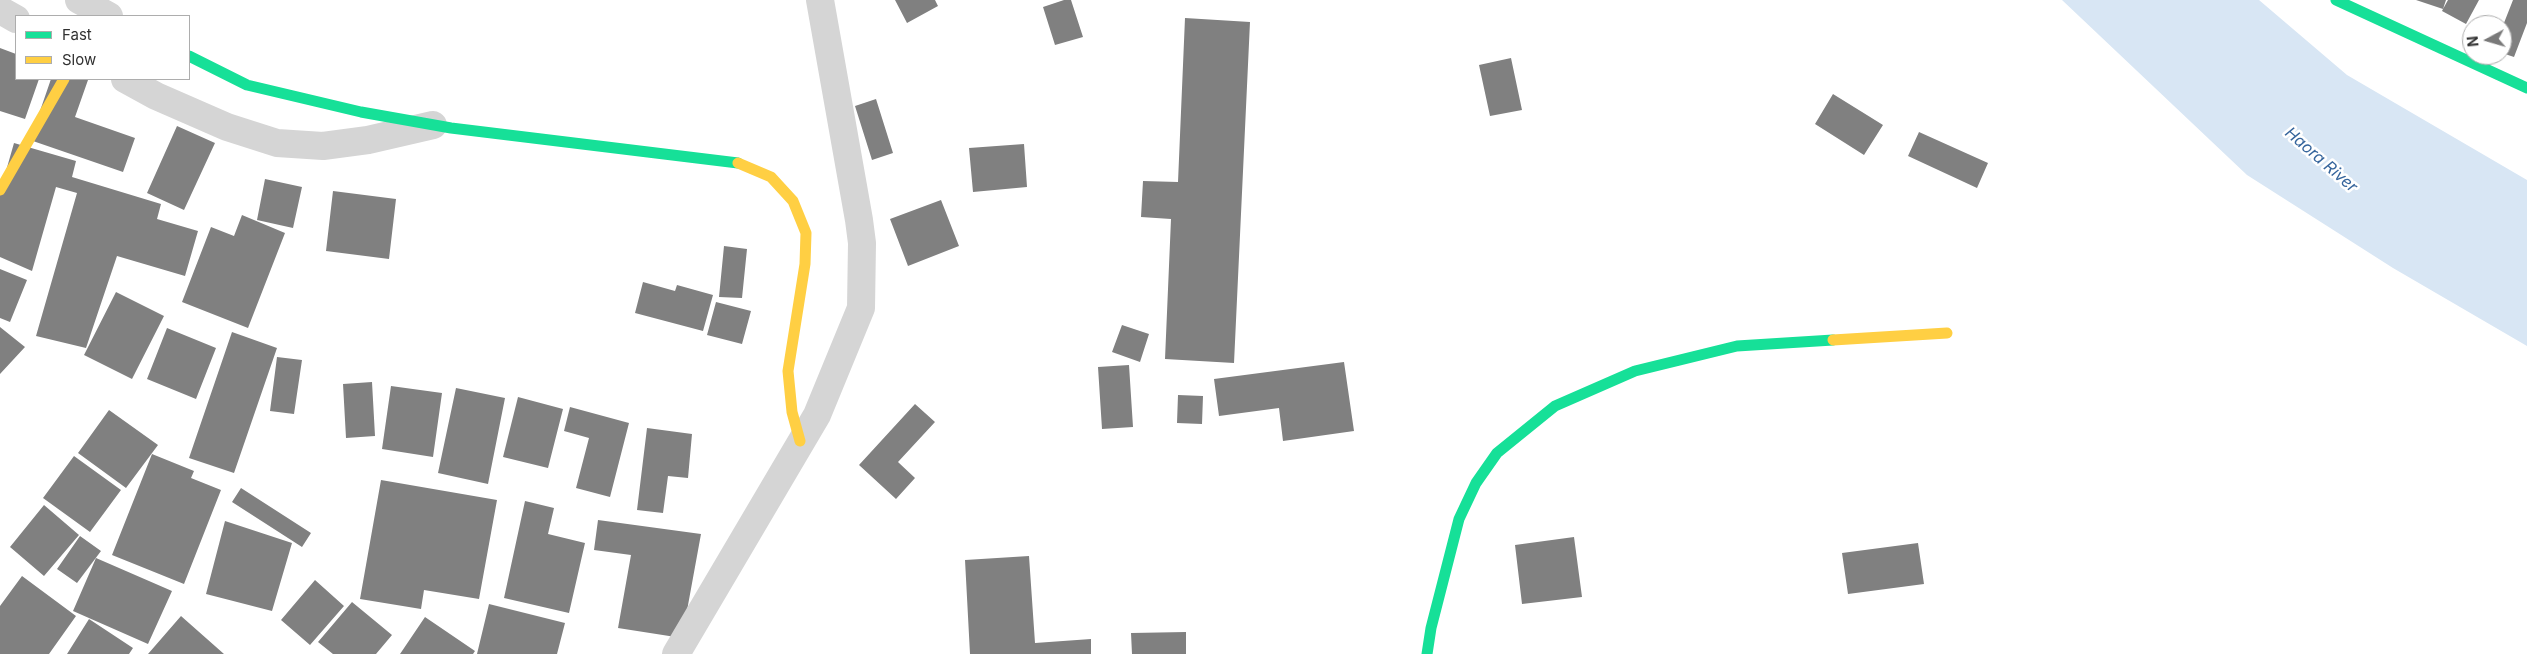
<!DOCTYPE html>
<html>
<head>
<meta charset="utf-8">
<style>
	body { margin:0 }
	#map { position:relative; width:2527px; height:654px; overflow:hidden; background:#fff; font-family:Inter,sans-serif }
	canvas { display:block }
	.legend { position:absolute; left:15px; top:15px; width:175px; height:65px; box-sizing:border-box; background:#fff; border:1px solid #adadad; margin:0; padding:6px 9px; list-style:none; font-size:15px; color:#313131 }
	.legend li { display:flex; align-items:center; gap:10px; height:25px }
	.legend b { width:25px; border:1px solid #adadad }
	.north { position:absolute; left:2462px; top:15px; width:50px; height:50px; box-sizing:border-box; background:#fff; border:1px solid #adadad; border-radius:50%; rotate:264deg; font-size:14px; font-weight:700; line-height:20px; text-align:center; color:#313131 }
	.north::after { content:''; display:block; margin:auto; width:18px; height:22px; background:#797979; clip-path:polygon(50% 0,100% 100%,50% 72%,0 100%) }
</style>
</head>
<body>
<div id="map">
<canvas width="2527" height="654"></canvas>
<ul class="legend">
<li><b style="height:6px;background:#16e098"></b>Fast</li>
<li><b style="height:6px;background:#ffcf43"></b>Slow</li>
</ul>
<div class="north">N</div>
</div>
<script>
const ctx = document.querySelector('canvas').getContext('2d');
ctx.lineJoin = 'round';
function fillPath(path, color) {
  ctx.fillStyle = color;
  ctx.fill(path, 'evenodd');
}
function shape(rows) {
  const path = new Path2D();
  for (const r of rows) {
    path.moveTo(r[0], r[1]);
    for (let i = 2; i < r.length; i += 2) path.lineTo(r[i], r[i + 1]);
  }
  return path;
}
function trace(path, color, width, dash) {
  ctx.strokeStyle = color;
  ctx.lineWidth = width;
  ctx.lineCap = dash ? 'butt' : 'round';
  ctx.setLineDash(dash || []);
  ctx.stroke(path);
}
function write(font, color, halo, rows, align = 'center') {
  ctx.font = font + ' Inter,sans-serif';
  ctx.lineWidth = 5;
  ctx.setLineDash([]);
  ctx.textBaseline = 'middle';
  ctx.strokeStyle = halo;
  ctx.fillStyle = color;
  for (const [text, x, y, turn = 0] of rows) {
    ctx.save();
    ctx.translate(x, y);
    ctx.rotate((+turn || 0) * Math.PI / 180);
    ctx.textAlign = isNaN(turn) ? turn : align;
    if (halo) ctx.strokeText(text, 0, 0);
    ctx.fillText(text, 0, 0);
    ctx.restore();
  }
}
fillPath(shape([
	[2062,0,2259,0,2347,75,2527,180,2527,346,2393,268,2247,175]
]), '#d8e6f4');
fillPath(shape([
	[895,0,935,0,938,6,907,23],
	[1064,0,1071,0,1083,37,1055,45,1043,7],
	[2416,0,2446,0,2443,9,2448,0,2479,0,2466,24,2442,11,2443,9],
	[2513,0,2527,0,2527,23,2514,57,2502,53,2502,28],
	[1185,18,1250,22,1234,363,1165,359,1171,219,1141,217,1143,181,1178,182],
	[0,48,16,54,16,79,39,79,25,119,0,111],
	[1511,58,1522,110,1490,116,1479,65],
	[51,79,88,80,75,117,135,138,123,172,30,140],
	[1833,94,1883,125,1864,155,1815,124],
	[876,99,893,153,872,160,855,106],
	[177,126,215,143,184,210,147,193],
	[1919,132,1988,163,1977,188,1908,156],
	[14,143,76,161,72,177,161,204,157,219,198,231,185,276,117,256,86,348,36,336,77,193,56,187,32,271,0,257,0,192],
	[1024,144,1027,187,973,192,969,148],
	[265,179,302,187,293,228,257,220],
	[333,191,396,199,389,259,326,251],
	[941,200,959,246,908,266,890,219],
	[242,215,285,233,248,328,182,302,211,227,234,236],
	[724,246,747,249,742,298,719,297],
	[0,269,27,280,10,322,0,318],
	[643,282,675,291,677,285,713,295,703,331,635,313],
	[116,292,164,316,132,379,84,355],
	[716,302,751,311,742,344,707,335],
	[1122,325,1149,334,1140,362,1112,352],
	[0,327,25,347,0,374],
	[167,328,216,348,196,399,147,379],
	[232,332,277,348,234,473,189,458],
	[277,357,302,360,294,414,270,411],
	[1344,362,1354,431,1283,441,1279,408,1219,416,1214,379],
	[1129,365,1133,427,1102,429,1098,367],
	[372,382,375,436,346,438,343,384],
	[391,386,442,393,433,457,382,449],
	[456,388,505,398,488,484,438,473],
	[1178,395,1203,396,1202,424,1177,423],
	[518,397,563,409,548,468,503,457],
	[915,404,935,422,898,462,915,478,896,499,859,465],
	[570,407,629,423,610,497,576,488,589,438,564,431],
	[109,410,158,445,126,488,78,453],
	[647,428,692,434,688,478,668,476,663,513,637,510],
	[152,454,194,471,191,478,221,490,184,584,112,555],
	[74,456,121,490,90,532,43,498],
	[381,480,497,500,479,599,424,590,421,609,360,599],
	[241,488,311,533,302,547,232,502],
	[525,501,554,508,548,534,585,543,569,613,504,598],
	[44,505,79,535,44,576,10,547],
	[598,520,701,534,682,638,618,628,631,555,594,550],
	[225,521,292,543,272,611,206,594],
	[80,536,101,551,77,583,57,569],
	[1574,537,1582,597,1522,604,1515,545],
	[1918,543,1924,584,1848,594,1842,553],
	[1029,556,1035,643,1091,639,1091,654,970,654,965,560],
	[96,558,172,591,148,644,73,611],
	[22,576,76,616,49,654,0,654,0,606],
	[315,580,344,606,310,645,281,620],
	[352,602,392,635,376,654,333,654,318,642],
	[489,604,565,623,557,654,477,654],
	[181,616,224,654,148,654],
	[425,617,475,651,473,654,400,654],
	[89,619,133,648,129,654,67,654],
	[1186,632,1186,654,1132,654,1131,633]
]), '#808080');
trace(shape([
	[79,0,109,16],
	[0,10,16,19],
	[125,79,156,96,227,127,277,143,323,146,368,140,433,125],
	[676,654,817,415,861,308,862,243,859,220,820,0]
]), '#d5d5d5', 28);
trace(shape([
	[2336,0,2527,88],
	[189,56,247,85,361,112,451,128,738,163],
	[1427,654,1431,628,1459,519,1476,483,1497,453,1555,406,1635,371,1737,346,1833,340]
]), '#16e098', 11);
trace(shape([
	[738,163,771,177,793,201,806,233,805,264,788,371,792,412,800,441],
	[0,190,64,79],
	[1833,340,1947,333]
]), '#ffcf43', 11);
write('italic 16px', '#36659c', '#fff', [
	["Haora River",2321,160,41]
]);
</script>
</body>
</html>
